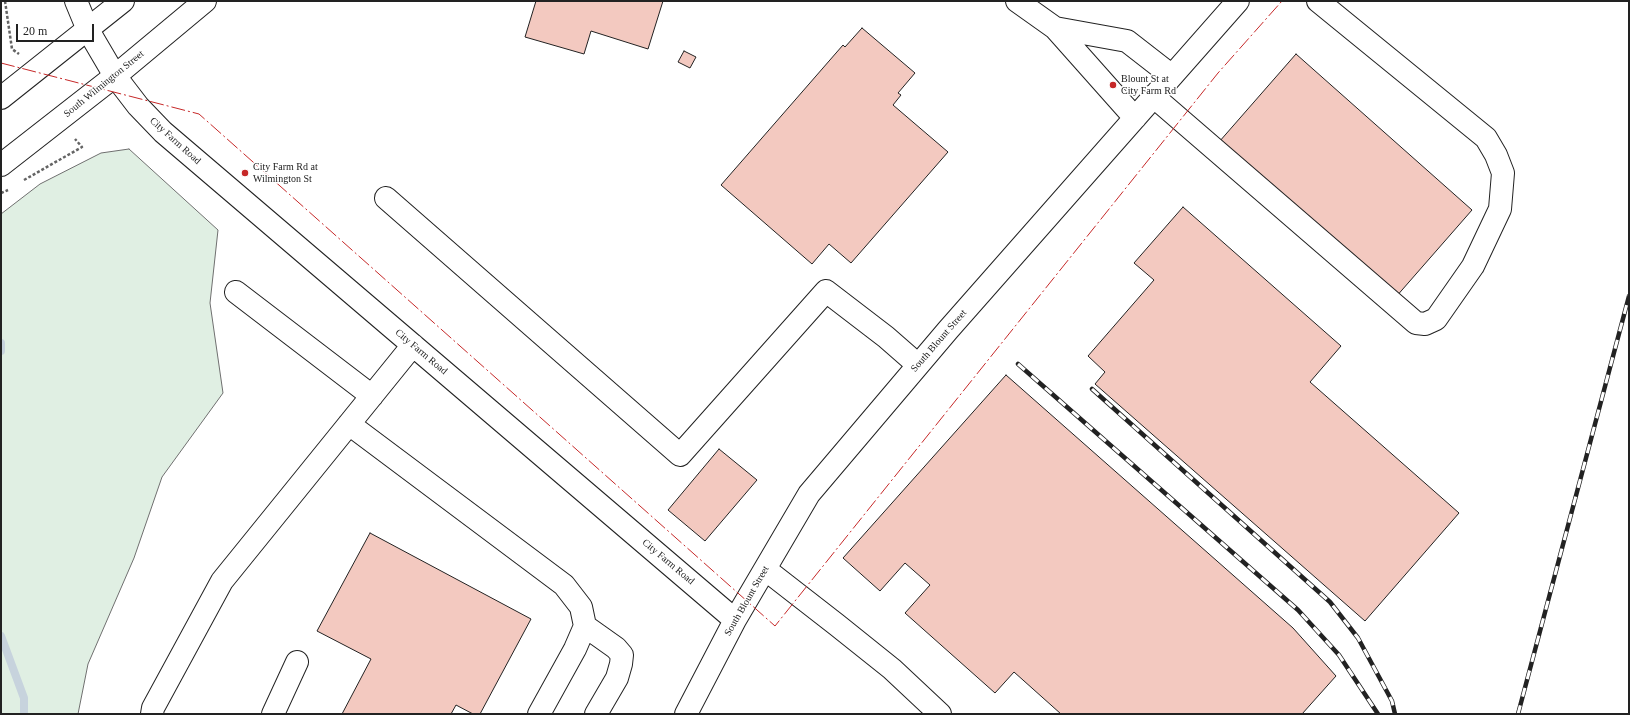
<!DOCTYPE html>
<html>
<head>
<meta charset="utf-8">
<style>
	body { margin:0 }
	#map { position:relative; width:1630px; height:715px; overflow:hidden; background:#fff; font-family:"Times New Roman",serif }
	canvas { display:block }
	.frame { position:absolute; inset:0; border:2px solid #222; pointer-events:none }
	.scale { position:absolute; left:16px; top:24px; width:78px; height:18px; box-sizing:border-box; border:2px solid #222; border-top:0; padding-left:5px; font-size:12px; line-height:14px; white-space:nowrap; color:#222; -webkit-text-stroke:3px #fff; paint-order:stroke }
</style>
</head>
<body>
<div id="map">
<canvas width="1630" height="715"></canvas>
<div class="frame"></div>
<div class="scale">20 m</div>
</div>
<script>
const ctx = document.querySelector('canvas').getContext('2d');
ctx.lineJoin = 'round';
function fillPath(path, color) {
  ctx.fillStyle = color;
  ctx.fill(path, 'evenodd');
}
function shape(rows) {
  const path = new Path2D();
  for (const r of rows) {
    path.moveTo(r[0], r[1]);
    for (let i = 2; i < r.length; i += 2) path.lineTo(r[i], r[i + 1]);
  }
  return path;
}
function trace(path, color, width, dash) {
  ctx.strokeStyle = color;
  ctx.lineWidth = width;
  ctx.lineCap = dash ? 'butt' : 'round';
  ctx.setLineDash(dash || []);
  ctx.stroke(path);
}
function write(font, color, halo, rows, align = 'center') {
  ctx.font = font + ' "Times New Roman",serif';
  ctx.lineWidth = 3;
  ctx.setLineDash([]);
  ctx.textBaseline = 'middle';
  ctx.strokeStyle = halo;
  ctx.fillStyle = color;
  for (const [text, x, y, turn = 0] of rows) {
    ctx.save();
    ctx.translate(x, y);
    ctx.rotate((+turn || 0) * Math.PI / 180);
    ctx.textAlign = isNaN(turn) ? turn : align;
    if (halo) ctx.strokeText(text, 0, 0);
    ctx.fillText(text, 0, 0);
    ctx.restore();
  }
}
const green = shape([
	[129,149,218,230,210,303,223,393,162,477,134,558,88,664,78,714,1,714,1,214,40,184,101,153,129,149]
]);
fillPath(green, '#e0efe3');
trace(green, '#6f6f6f', 1);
trace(shape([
	[1,343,1,351],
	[1,636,24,698,24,714]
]), '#c7d3dd', 8);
const building = shape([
	[536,1,663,1,648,49,591,31,584,54,525,37,536,1],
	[862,28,915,73,898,93,901,95,893,105,948,152,851,263,829,244,812,264,721,185,843,45,845,47,862,28],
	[684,51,696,57,690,68,678,62,684,51],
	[1296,54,1472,210,1395,298,1219,142,1296,54],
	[1183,207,1341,346,1310,382,1459,513,1365,621,1095,384,1105,372,1088,356,1154,280,1134,263,1183,207],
	[1006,375,1293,628,1336,676,1302,714,1061,714,1014,672,995,693,905,613,930,585,905,563,880,591,843,558,1006,375],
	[719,449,757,480,705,541,668,510,719,449],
	[370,533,531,619,480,714,473,714,456,705,451,714,342,714,371,659,317,631,370,533]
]);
fillPath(building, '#f3c9c0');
trace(building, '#222', 1);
const minor = shape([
	[76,1,88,30,115,76,138,106,163,132,735,620],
	[1017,1,1055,28,1135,118],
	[1055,28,1127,41,1172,76],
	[1153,96,1416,323,1425,324,1436,319,1473,266,1500,209,1503,173,1496,155,1486,138,1318,1],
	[386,198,680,455,826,291,886,337,918,365],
	[236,292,372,396],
	[349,424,564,585,581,607,585,626,575,649,539,714],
	[765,569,837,625,892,669,940,714],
	[585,626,616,648,622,655,621,664,617,678,596,714],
	[152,714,153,708,222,581,413,345],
	[273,714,297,662],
	[686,714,735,620,809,494,948,330,1238,1]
]);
const major = shape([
	[1,98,123,1],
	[1,165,115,76,205,1]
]);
trace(minor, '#222', 24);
trace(major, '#222', 24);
trace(shape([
	[5,1,12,49,19,54],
	[24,180,82,147,75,139],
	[1,193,8,190]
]), '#646464', 2.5, [3, 2]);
trace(minor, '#fff', 22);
trace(major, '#fff', 22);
const rail = shape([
	[1018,364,1298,610,1339,655,1378,714],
	[1092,389,1330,602,1358,638,1392,701,1395,714],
	[1518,714,1629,296]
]);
trace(rail, '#222', 4.5);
trace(rail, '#fff', 3, [9]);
trace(shape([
	[1,63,199,114,775,626,1218,73,1282,1]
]), '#c62828', 1, [14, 3, 2, 3]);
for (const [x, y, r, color] of [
	[1113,85,4,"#c62828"],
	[245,173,4,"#c62828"]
]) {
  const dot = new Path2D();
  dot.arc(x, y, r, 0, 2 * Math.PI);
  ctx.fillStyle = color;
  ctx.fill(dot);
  trace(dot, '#fff', 1.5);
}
write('10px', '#222', '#fff', [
	["Blount St at",1121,79],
	["City Farm Rd",1121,91],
	["City Farm Rd at",253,167],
	["Wilmington St",253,179]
], 'left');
write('10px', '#222', '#fff', [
	["South Wilmington Street",104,84,-39],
	["City Farm Road",175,141,42],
	["South Blount Street",939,341,-49],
	["City Farm Road",421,352,40],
	["City Farm Road",668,562,40],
	["South Blount Street",747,601,-60]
]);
</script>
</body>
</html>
